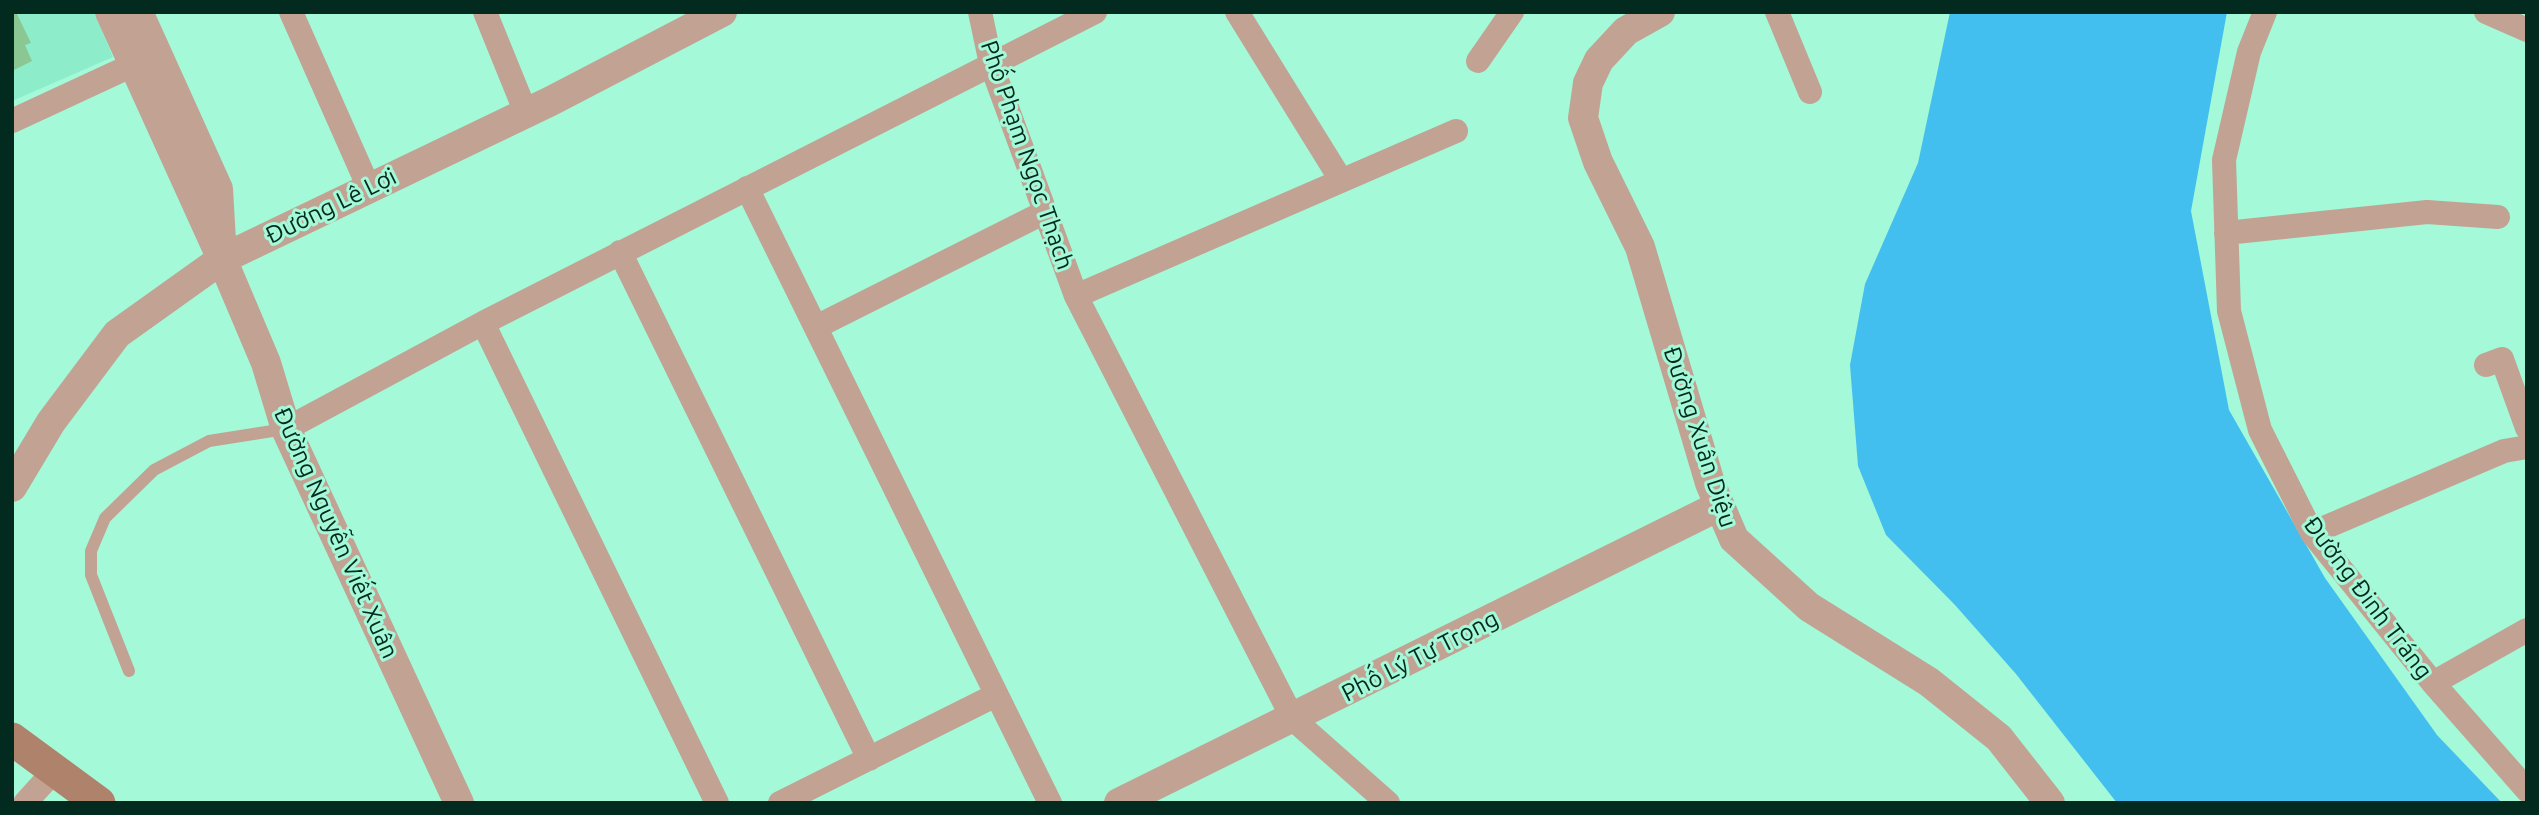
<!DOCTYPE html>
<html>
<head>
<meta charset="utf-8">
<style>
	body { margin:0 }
	#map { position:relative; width:2539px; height:815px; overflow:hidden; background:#a3f9d8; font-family:Ubuntu,sans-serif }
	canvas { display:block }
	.frame { position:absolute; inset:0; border:14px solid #032a1e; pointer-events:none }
</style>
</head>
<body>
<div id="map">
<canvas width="2539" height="815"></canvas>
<div class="frame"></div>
</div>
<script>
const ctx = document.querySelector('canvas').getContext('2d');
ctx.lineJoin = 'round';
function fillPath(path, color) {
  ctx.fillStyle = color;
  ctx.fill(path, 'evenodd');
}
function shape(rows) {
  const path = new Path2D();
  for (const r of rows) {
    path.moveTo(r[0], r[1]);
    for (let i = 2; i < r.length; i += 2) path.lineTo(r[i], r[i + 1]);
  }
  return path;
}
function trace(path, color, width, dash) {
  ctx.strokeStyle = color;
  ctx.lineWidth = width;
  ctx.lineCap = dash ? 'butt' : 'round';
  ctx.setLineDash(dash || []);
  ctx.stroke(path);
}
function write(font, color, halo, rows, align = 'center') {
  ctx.font = font + ' Ubuntu,sans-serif';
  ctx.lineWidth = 6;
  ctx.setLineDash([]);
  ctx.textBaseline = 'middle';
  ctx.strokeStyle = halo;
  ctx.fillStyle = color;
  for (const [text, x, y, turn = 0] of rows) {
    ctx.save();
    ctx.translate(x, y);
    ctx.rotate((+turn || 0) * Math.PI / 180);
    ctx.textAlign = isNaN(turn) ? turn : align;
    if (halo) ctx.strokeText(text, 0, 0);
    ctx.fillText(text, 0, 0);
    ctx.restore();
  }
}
fillPath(shape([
	[12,12,94,12,113,57,12,101]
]), '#8dedca');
fillPath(shape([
	[1950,12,2227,12,2191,211,2229,410,2325,578,2437,735,2502,803,2117,803,2016,674,1955,605,1886,535,1858,466,1850,365,1865,284,1918,163]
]), '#43bfef');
fillPath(shape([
	[12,12,16,12,31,43,25,45,32,61,12,71]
]), '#8bc793');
trace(shape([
	[129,671,91,575,91,551,105,518,154,470,209,441,285,429]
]), '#c2a293', 12);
trace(shape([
	[291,12,369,188],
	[485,12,526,113],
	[980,12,991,64,1076,296],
	[1237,12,1341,180],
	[1777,12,1810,92],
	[2265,12,2249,52,2224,160,2229,311,2260,430,2312,533,2433,683,2527,790],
	[2486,12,2527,30],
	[1478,61,1512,12],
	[12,121,150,57],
	[747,188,1050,803],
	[2226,233,2427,212,2498,217],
	[620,252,869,759],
	[483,323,717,803],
	[816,327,1045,212],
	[2486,365,2502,359,2527,428],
	[286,429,483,323,1095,12],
	[2312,533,2504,451,2527,447],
	[2433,683,2527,630],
	[25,803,55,770],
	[780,803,996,695],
	[1388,803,1293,719,1076,296,1456,131]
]), '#c2a293', 24);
trace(shape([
	[110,12,222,259,266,363,286,429,459,803],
	[138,12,218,189,221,241],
	[1660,12,1626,31,1599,60,1588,83,1583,118,1598,162,1640,247,1710,483,1734,539,1809,607,1929,682,1999,738,2050,803],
	[12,487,51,422,117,334,222,259,551,101,722,12],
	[1119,803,1719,506]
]), '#c2a293', 30);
trace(shape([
	[12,739,99,803]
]), '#af826b', 33);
write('24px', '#032a1e', '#a3f9d8', [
	["Phố Phạm Ngọc Thạch",1027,155,71],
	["Đường Lê Lợi",331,206,-26],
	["Đường Xuân Diệu",1700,437,72],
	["Đường Nguyễn Viết Xuân",336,533,66],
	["Đường Đinh Tráng",2368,598,53],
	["Phố Lý Tự Trọng",1420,656,-27]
]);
</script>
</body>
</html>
